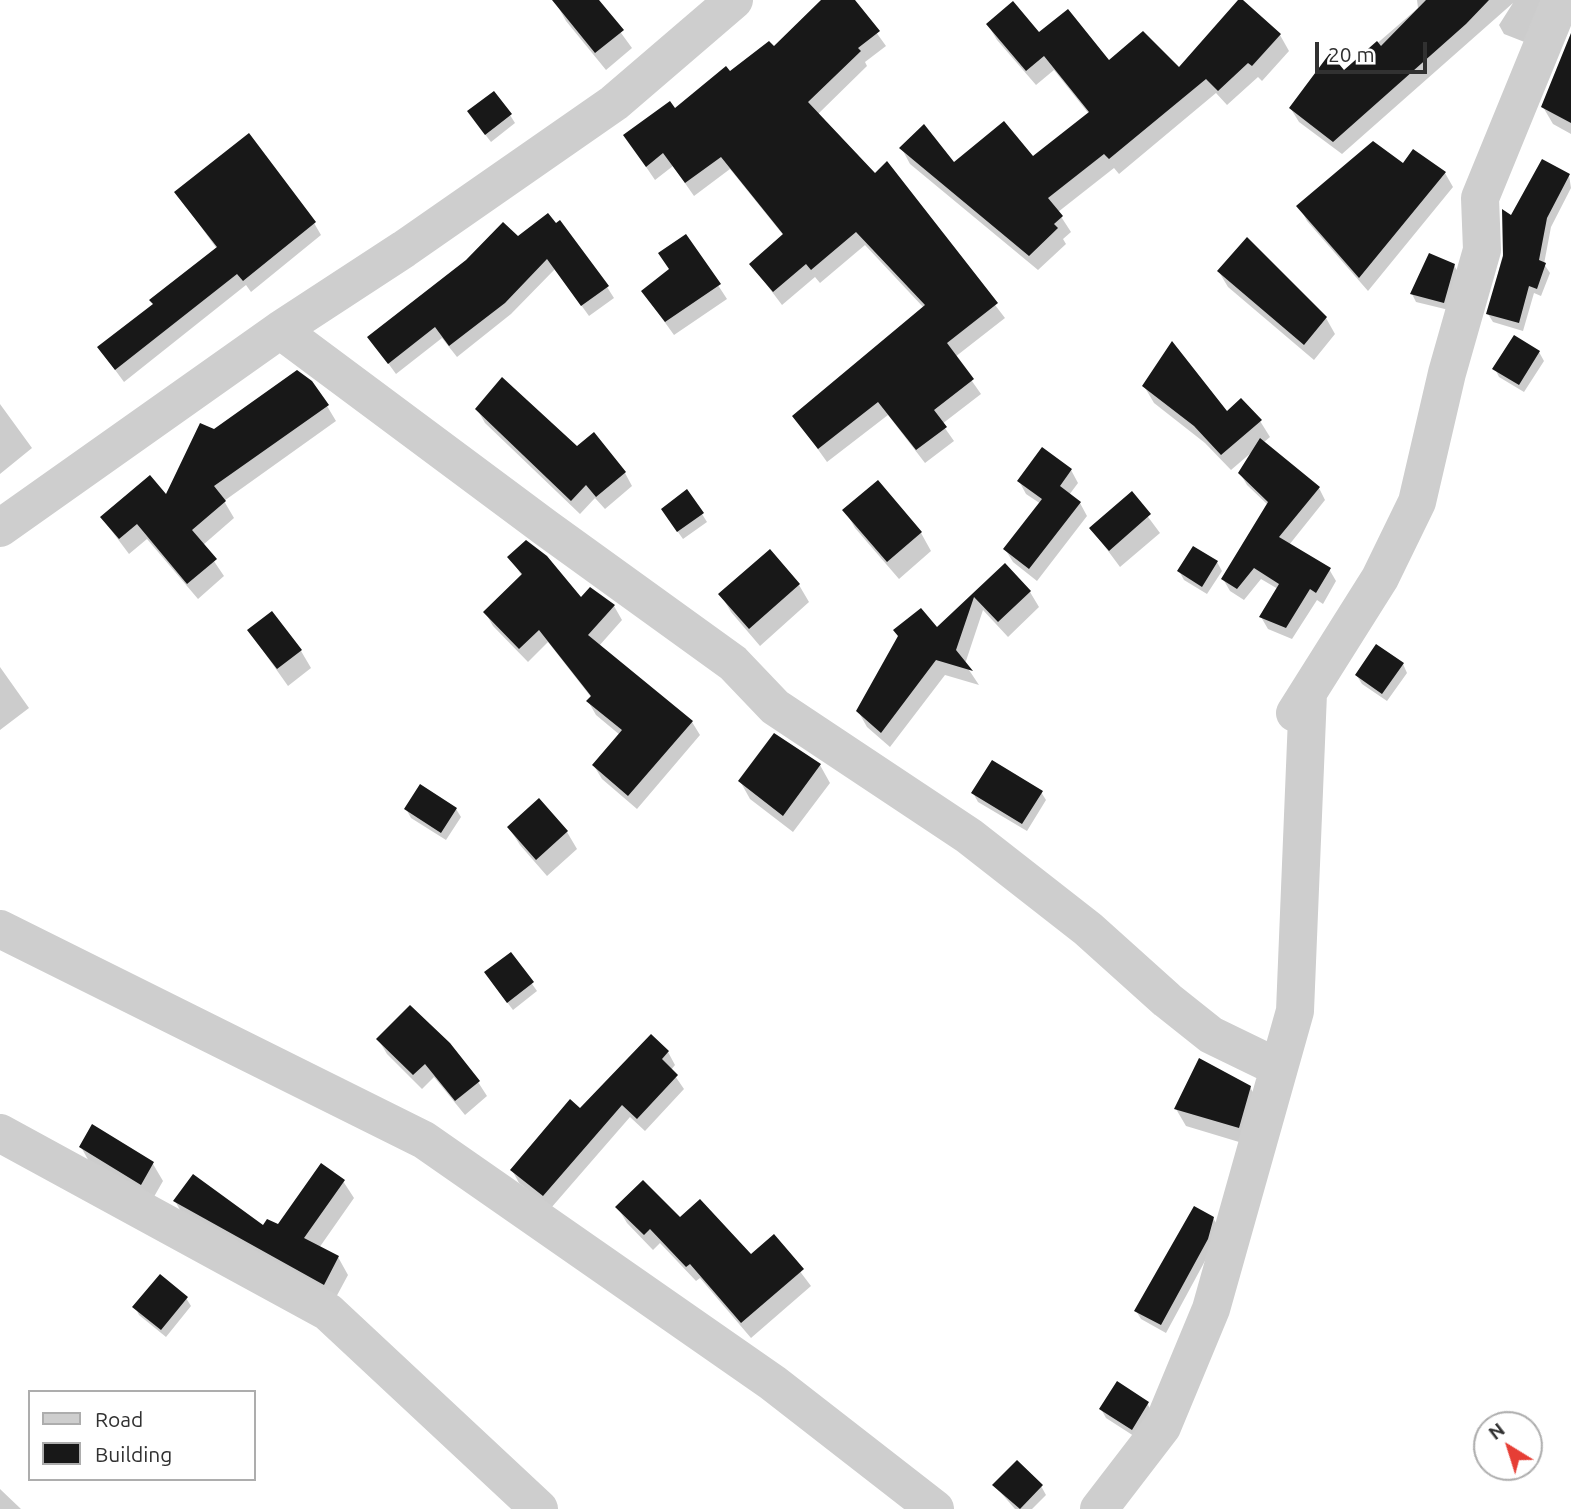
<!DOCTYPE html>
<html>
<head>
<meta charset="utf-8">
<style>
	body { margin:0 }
	#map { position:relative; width:1571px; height:1509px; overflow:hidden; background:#fff; font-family:Ubuntu,sans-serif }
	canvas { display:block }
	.legend { position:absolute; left:28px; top:1390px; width:228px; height:91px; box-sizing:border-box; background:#fff; border:2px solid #adadad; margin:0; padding:9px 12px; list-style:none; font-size:21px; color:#313131 }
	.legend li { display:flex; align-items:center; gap:14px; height:35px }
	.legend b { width:35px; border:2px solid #adadad }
	.north { position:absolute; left:1473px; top:1411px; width:70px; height:70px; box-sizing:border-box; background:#fff; border:2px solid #adadad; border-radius:50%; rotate:322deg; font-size:19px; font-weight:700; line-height:28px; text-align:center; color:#313131 }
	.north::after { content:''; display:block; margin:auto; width:24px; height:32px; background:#e63e35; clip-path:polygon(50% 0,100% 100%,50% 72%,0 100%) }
	.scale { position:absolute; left:1315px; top:42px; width:112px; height:32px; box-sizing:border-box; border:4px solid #313131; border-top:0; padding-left:9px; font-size:21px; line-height:24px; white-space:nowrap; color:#313131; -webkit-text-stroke:5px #fff; paint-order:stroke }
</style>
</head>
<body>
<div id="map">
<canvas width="1571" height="1509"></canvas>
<ul class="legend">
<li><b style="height:9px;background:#cecece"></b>Road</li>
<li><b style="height:19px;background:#181818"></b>Building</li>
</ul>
<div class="north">N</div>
<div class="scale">20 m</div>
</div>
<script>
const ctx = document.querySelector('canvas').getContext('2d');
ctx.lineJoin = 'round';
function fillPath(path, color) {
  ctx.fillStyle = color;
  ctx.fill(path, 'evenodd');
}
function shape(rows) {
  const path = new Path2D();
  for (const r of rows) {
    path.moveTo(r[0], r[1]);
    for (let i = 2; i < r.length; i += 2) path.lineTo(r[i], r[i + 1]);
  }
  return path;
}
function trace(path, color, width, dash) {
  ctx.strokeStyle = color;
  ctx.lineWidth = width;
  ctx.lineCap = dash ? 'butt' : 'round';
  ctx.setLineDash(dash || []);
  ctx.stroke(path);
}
fillPath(shape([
	[560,0,597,0,632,48,606,70,566,21,556,3],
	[827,0,853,0,886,46,865,62,867,66,817,115,875,176,887,164,1005,318,955,357,981,394,942,424,954,441,925,463,888,415,827,462,794,416,924,308,865,245,820,283,815,277,782,305,751,264,784,236,730,169,694,196,673,166,655,180,625,136,674,111,774,49],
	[1240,0,1280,35,1289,51,1262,81,1258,77,1227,105,1216,93,1119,174,1114,168,1058,212,1071,232,1063,239,1066,244,1038,270,910,164,902,149,954,164,1032,158,1089,114,1054,70,1036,85,997,40,988,25,1039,34,1109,62,1179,69],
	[1417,0,1542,0,1527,43,1504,34,1499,25,1513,3,1342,154,1299,122,1291,109,1344,72,1418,8],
	[1571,41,1571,134,1553,124,1543,107],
	[510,115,515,123,491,142,474,120],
	[1403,166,1445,173,1453,187,1368,291,1307,221,1299,206],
	[1569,175,1571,188,1551,227,1544,264,1550,273,1541,296,1534,293,1523,331,1493,322,1488,314,1512,218],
	[176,192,314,223,321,235,251,292,246,285,124,382,99,348,154,305,217,249],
	[686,236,727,299,674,335,643,292,671,270],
	[518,239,607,287,614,298,589,316,555,269,511,314,457,357,442,338,396,374,369,337],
	[1454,265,1459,274,1449,310,1416,302,1412,294],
	[1219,272,1326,318,1335,334,1314,360,1228,287],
	[1539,352,1544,361,1524,392,1499,377,1495,369],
	[1144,386,1227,413,1260,421,1270,437,1263,443,1319,488,1325,500,1289,545,1329,569,1336,581,1323,604,1317,600,1292,639,1268,629,1261,617,1278,589,1261,579,1244,600,1230,591,1223,579,1268,505,1247,485,1240,473,1252,452,1231,470,1205,443,1154,403],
	[0,404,32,448,0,474],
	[327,406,336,421,224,501,234,518,203,545,224,576,198,599,147,539,129,554,102,518,167,497,214,431],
	[477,409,577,449,625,473,632,486,605,509,595,498,580,514,485,423],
	[1071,470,1078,483,1069,495,1080,503,1087,516,1037,581,1013,562,1005,549,1041,504,1026,494,1019,481],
	[1131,494,1160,533,1120,567,1091,528],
	[845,510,921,533,931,551,899,579,855,528],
	[702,514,707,522,683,539,668,518],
	[510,557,581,599,591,589,614,606,622,620,599,646,692,722,700,735,637,809,602,779,594,766,620,735,596,715,588,701,591,697,548,642,528,662,493,626,485,612,522,576],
	[1217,562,1222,571,1207,594,1184,580,1179,571],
	[1005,565,1030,592,1039,607,1008,637,983,610,965,664,979,685,945,675,890,747,867,727,858,711],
	[799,585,809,602,760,646,731,612,721,595],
	[249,631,301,651,311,668,288,686],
	[1403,664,1407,673,1387,701,1362,684,1357,676],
	[0,667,29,708,0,730],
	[820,765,830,783,793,832,750,799,740,781],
	[1041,792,1046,800,1027,831,978,802,973,793],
	[406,809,456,809,461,817,446,840,411,818],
	[509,828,567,832,577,849,547,876,520,845],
	[511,954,537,991,513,1010,491,981],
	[378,1039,478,1082,487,1096,465,1115,434,1077,422,1089,387,1054],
	[668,1052,675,1065,671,1070,684,1089,645,1131,630,1117,551,1208,519,1183,512,1170,580,1111],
	[1250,1087,1260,1105,1249,1145,1186,1126,1176,1109],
	[92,1126,153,1164,163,1181,151,1202,91,1165,81,1147],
	[343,1181,354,1198,319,1248,338,1257,348,1275,334,1301,185,1219,175,1201,264,1228,278,1227],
	[618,1208,680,1220,751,1256,774,1237,811,1286,751,1338,700,1278,696,1281,660,1243,653,1250,627,1223],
	[1213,1218,1218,1226,1212,1248,1166,1333,1141,1319,1136,1311],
	[186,1298,191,1306,166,1337,139,1315,135,1307],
	[1147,1403,1152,1412,1137,1438,1106,1418,1101,1409],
	[994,1485,1041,1486,1046,1495,1032,1509,1015,1509],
	[0,1489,21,1509,0,1509]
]), '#0003');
fillPath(shape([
	[552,0,599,0,624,30,595,53],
	[821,0,855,0,880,31,858,48,861,51,808,102,875,173,887,161,998,303,947,343,974,379,934,410,947,427,916,450,878,402,818,449,792,416,925,305,856,232,811,270,806,264,773,292,749,264,783,234,721,157,685,183,663,153,646,167,623,135,670,101,675,108,726,66,730,71,769,41,774,46],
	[1238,0,1243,0,1281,34,1252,66,1248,63,1218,91,1206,79,1109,159,1104,154,1048,198,1063,216,1054,224,1058,228,1029,256,899,148,924,124,954,162,1004,121,1033,156,1089,112,1044,56,1026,71,986,24,1013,1,1039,32,1068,9,1109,60,1143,31,1179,67],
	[1426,0,1489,0,1466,24,1333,142,1289,108,1330,53,1344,70,1377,41,1381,46],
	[1571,33,1571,123,1541,107],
	[494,91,512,114,485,135,467,111],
	[249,133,316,222,243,281,237,274,115,370,97,347,153,304,149,300,217,247,174,192],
	[1373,141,1403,163,1413,149,1446,172,1359,278,1296,206],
	[1542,159,1570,174,1547,218,1539,260,1546,263,1537,289,1529,286,1519,323,1486,314,1503,256,1502,209,1511,215],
	[548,213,556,223,560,220,609,286,581,306,547,259,505,303,449,346,435,327,388,364,367,337,466,260,503,222,518,236],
	[686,234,721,284,665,322,641,291,669,269,658,253],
	[1247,237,1327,317,1304,345,1217,271],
	[1429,253,1455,264,1444,303,1410,294],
	[1514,335,1540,351,1519,385,1492,369],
	[1172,341,1227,411,1241,398,1262,420,1221,455,1194,426,1142,386],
	[297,370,312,381,329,405,214,486,226,501,192,530,217,559,187,584,137,524,119,539,100,517,150,475,166,494,200,423,214,429],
	[502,377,577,446,594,432,626,472,596,497,586,485,571,501,475,409],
	[1260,438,1320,487,1279,537,1331,568,1316,593,1310,589,1286,628,1259,617,1279,584,1254,568,1237,589,1221,579,1268,502,1238,473],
	[1042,447,1072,469,1060,486,1081,502,1029,569,1003,549,1042,499,1017,481],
	[878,480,922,532,887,562,842,510],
	[687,489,704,513,677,532,661,509],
	[1132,491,1151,514,1109,551,1089,528],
	[526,540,547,556,581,597,590,587,615,605,588,635,693,721,628,796,592,765,622,730,586,701,591,696,539,630,519,649,483,612,522,574,507,557],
	[1193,546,1218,561,1202,587,1177,571],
	[770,549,800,584,749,629,718,594],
	[1005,563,1031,591,998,622,974,597,956,650,973,671,936,660,881,733,856,711,898,636,893,630,921,608,937,627],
	[272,611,302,650,277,669,247,630],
	[1376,644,1404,663,1382,694,1355,675],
	[774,733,821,764,783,816,738,781],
	[992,760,1043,791,1022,824,971,793],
	[420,784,457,808,441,833,404,809],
	[539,798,568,831,536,860,507,827],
	[511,952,534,982,507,1003,484,972],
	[410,1005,450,1043,480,1081,455,1101,425,1064,413,1075,376,1039],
	[651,1034,669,1051,662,1059,678,1075,637,1119,622,1105,543,1196,510,1170,570,1099,580,1108],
	[1199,1058,1251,1086,1239,1128,1174,1109],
	[92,1124,154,1162,141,1185,79,1147],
	[321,1163,345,1180,304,1238,339,1256,324,1285,173,1201,193,1174,263,1225,267,1219,278,1224],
	[643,1180,680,1217,700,1199,751,1254,774,1234,804,1269,741,1323,690,1264,686,1267,650,1229,644,1235,615,1207],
	[1194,1206,1214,1217,1208,1239,1161,1325,1134,1311],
	[160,1274,188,1297,161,1330,132,1307],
	[1117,1381,1149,1402,1132,1430,1099,1409],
	[1017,1460,1043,1485,1020,1509,992,1485]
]), '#181818');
trace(shape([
	[280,330,546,528,733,663,775,707,969,836,1088,929,1167,1000,1211,1035,1279,1068],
	[0,528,280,330,404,249,614,103,734,0],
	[1295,713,1380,578,1417,502,1447,373,1482,250,1480,198,1561,0],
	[0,929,424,1140,773,1383,935,1509],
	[0,1133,328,1312,539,1509],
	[1099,1509,1162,1427,1211,1309,1295,1011,1308,693]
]), '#cecece', 38);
</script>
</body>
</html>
